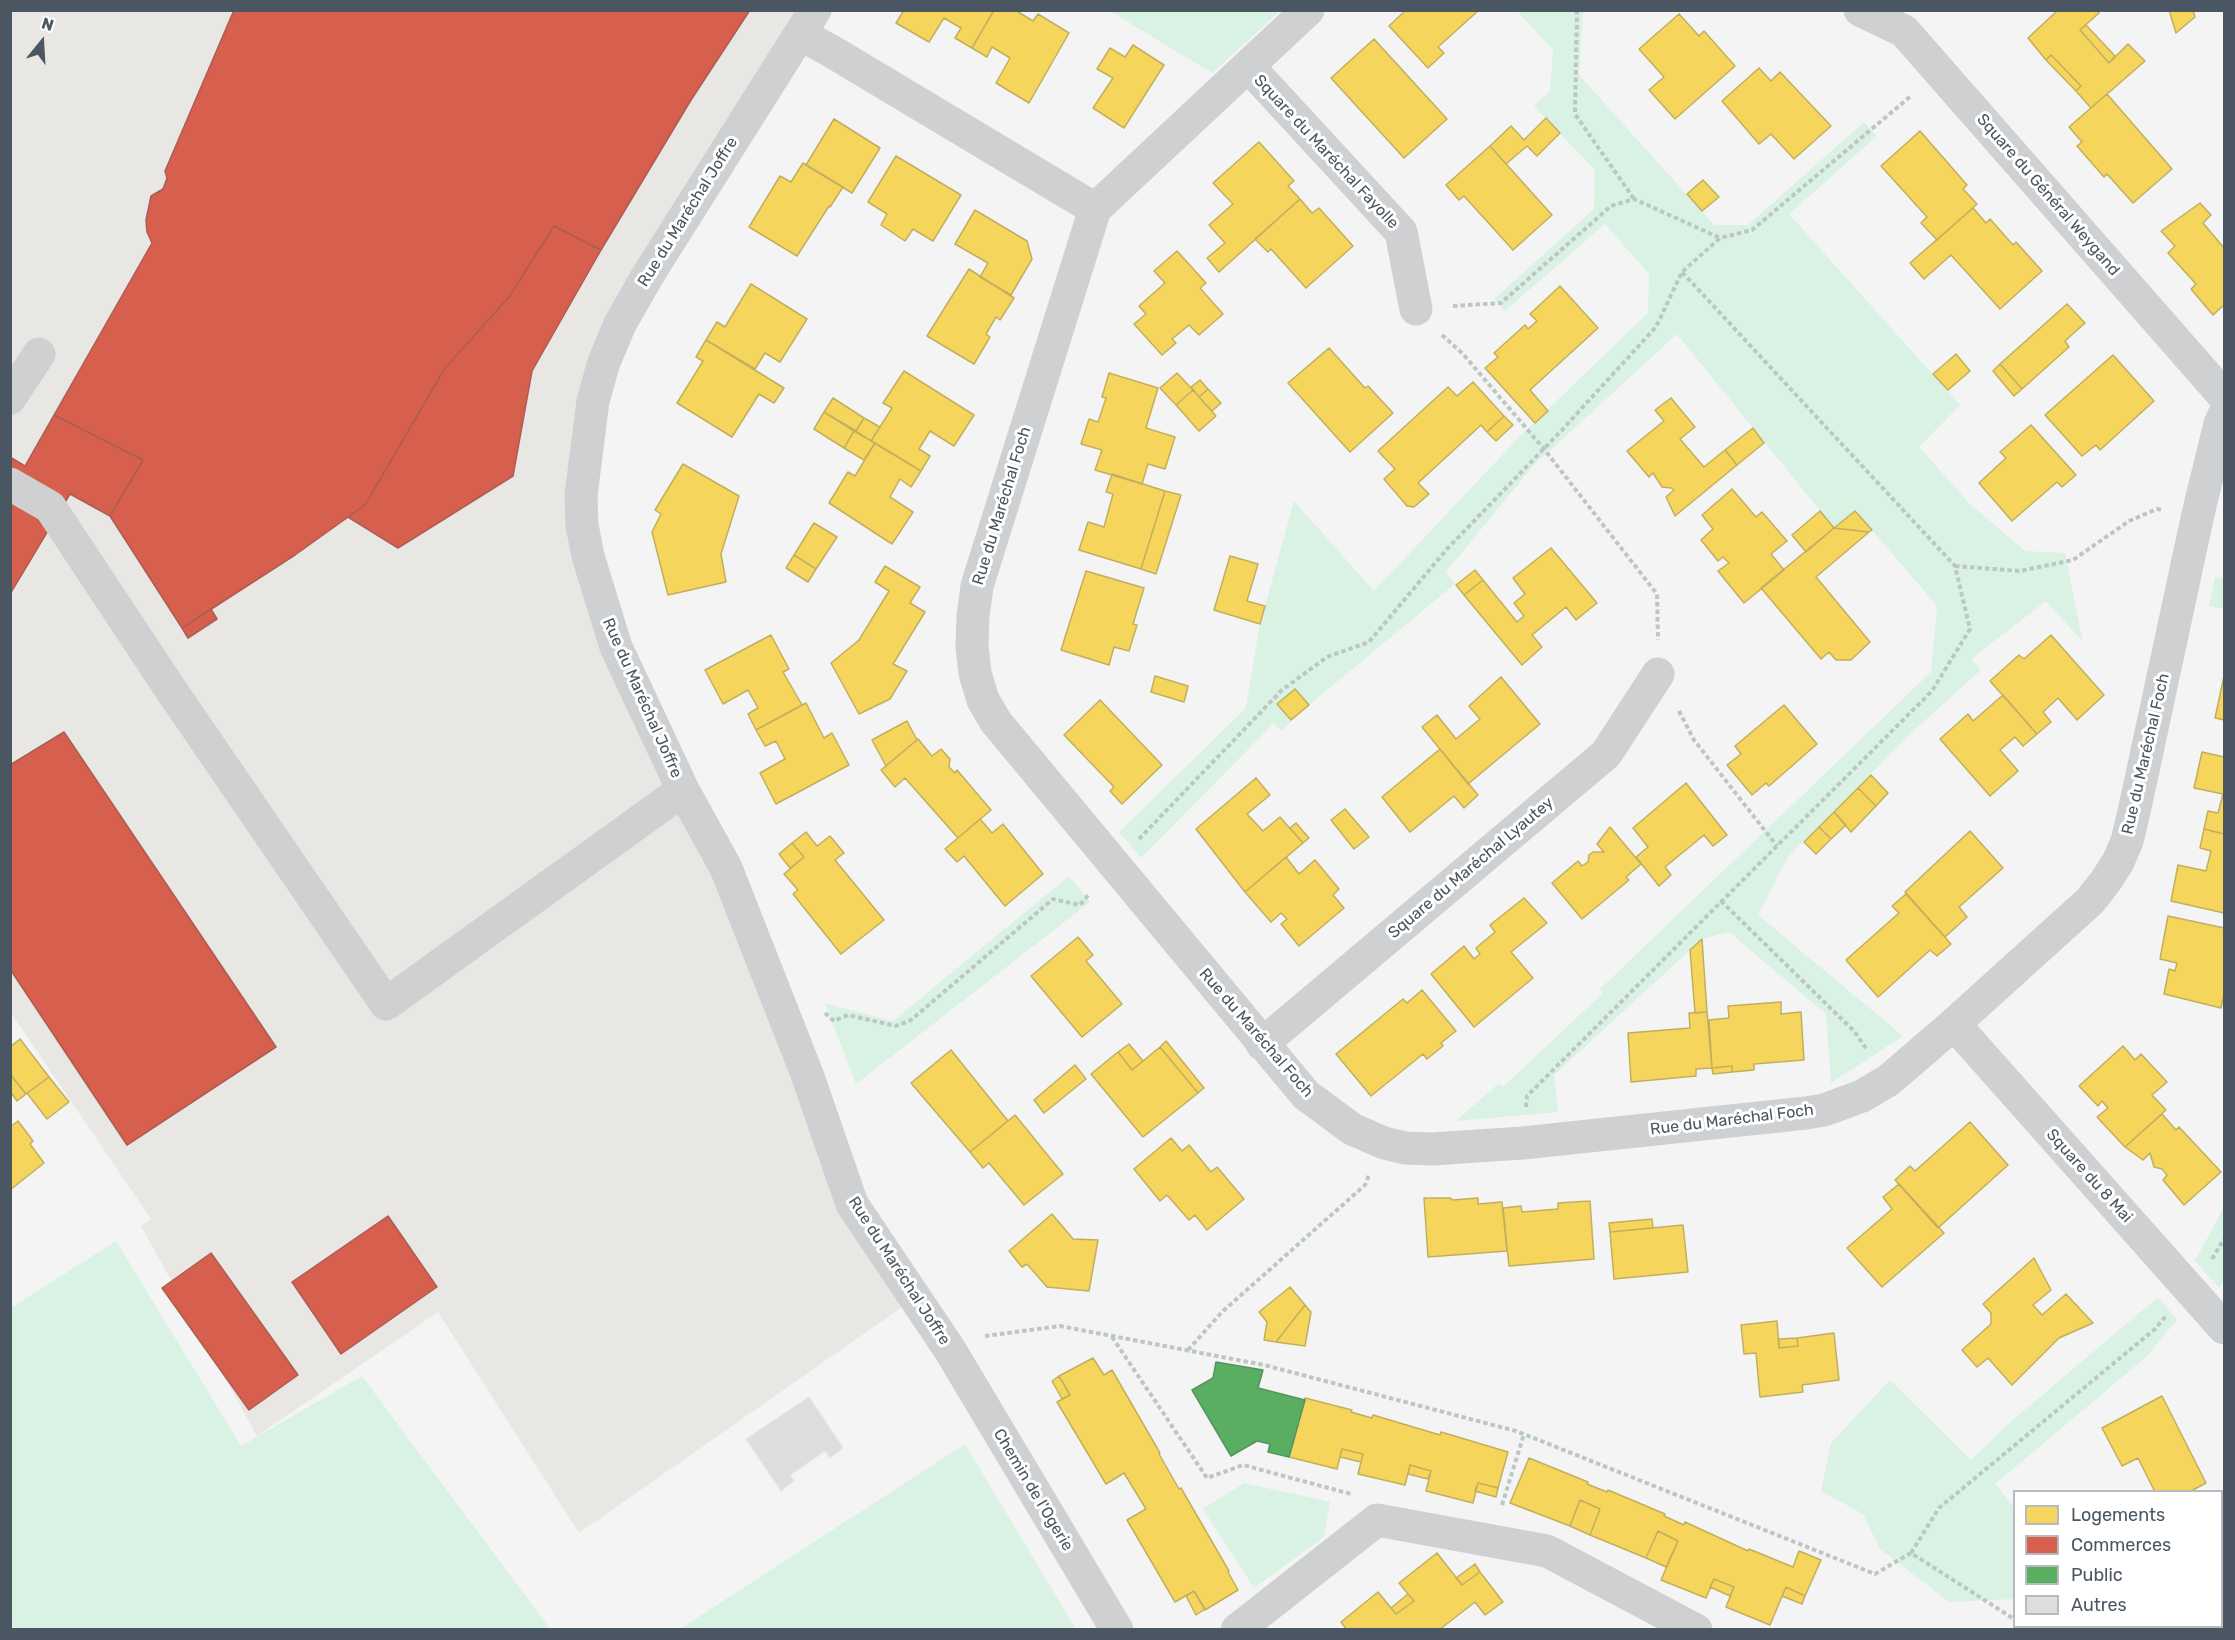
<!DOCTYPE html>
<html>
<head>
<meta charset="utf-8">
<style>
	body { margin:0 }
	#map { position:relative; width:2235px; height:1640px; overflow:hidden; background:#f4f4f4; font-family:Rubik,sans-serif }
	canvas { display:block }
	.frame { position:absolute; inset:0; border:12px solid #4a5661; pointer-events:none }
	.legend { position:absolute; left:2013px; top:1490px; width:210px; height:138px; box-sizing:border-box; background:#fff; border:2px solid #b7bbc0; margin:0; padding:8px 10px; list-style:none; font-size:18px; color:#4a5661 }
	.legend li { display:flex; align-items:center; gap:12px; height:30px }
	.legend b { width:30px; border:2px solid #b7bbc0 }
	.north { position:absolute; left:12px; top:12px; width:60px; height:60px; -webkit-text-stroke:4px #fff; paint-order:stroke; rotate:18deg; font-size:16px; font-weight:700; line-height:24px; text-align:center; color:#4a5661 }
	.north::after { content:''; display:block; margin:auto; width:21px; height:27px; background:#4a5661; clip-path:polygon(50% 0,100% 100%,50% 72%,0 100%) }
</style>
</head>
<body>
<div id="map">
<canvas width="2235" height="1640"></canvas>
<div class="frame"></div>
<ul class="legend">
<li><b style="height:16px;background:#f6d55c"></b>Logements</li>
<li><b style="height:16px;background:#d6604d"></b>Commerces</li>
<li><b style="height:16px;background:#5aae61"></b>Public</li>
<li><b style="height:16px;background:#ddddde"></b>Autres</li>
</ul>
<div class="north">N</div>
</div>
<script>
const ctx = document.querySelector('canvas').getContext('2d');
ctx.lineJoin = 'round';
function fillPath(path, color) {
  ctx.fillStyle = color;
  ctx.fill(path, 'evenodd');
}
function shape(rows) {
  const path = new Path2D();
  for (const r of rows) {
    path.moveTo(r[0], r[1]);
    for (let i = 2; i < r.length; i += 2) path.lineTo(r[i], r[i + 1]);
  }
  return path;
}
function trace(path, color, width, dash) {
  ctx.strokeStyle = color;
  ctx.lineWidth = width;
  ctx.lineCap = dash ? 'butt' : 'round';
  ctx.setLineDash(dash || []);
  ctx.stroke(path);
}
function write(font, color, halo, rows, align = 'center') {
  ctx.font = font + ' Rubik,sans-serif';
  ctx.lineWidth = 6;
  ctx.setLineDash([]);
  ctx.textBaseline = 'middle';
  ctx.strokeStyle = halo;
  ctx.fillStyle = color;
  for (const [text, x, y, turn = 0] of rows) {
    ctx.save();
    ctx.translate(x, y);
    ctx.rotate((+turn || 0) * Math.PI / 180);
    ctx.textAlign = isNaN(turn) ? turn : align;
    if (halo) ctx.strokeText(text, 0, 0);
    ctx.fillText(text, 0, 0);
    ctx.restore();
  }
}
fillPath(shape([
	[10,11,817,11,620,324,582,525,823,1120,915,1298,579,1533,438,1312,257,1436,141,1226,151,1219,11,1013]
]), '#e8e7e3');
fillPath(shape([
	[1110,11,1280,11,1212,73],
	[1517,11,1583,11,1579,75,1714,225,1748,225,1864,122,1877,136,1789,214,1960,405,1919,447,1969,503,2025,551,2065,553,2083,642,2046,601,1971,659,1981,670,1911,733,1788,857,1758,915,1903,1036,1831,1083,1826,1014,1729,932,1702,939,1554,1075,1558,1112,1456,1121,1499,1083,1503,1087,1603,993,1600,989,1931,672,1937,606,1856,511,1834,528,1677,334,1533,466,1446,572,1455,584,1309,705,1281,731,1274,723,1141,858,1119,832,1246,708,1260,624,1294,501,1374,591,1522,434,1648,313,1649,274,1605,224,1505,311,1494,299,1594,209,1595,170,1534,106,1550,91,1553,50],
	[2215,577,2224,579,2224,609,2209,606],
	[1069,876,1090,902,856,1084,825,1003,893,1021],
	[2224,1207,2224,1281,2219,1288,2195,1261],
	[116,1241,241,1446,362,1376,550,1629,11,1629,11,1308],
	[2158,1297,2177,1320,2145,1358,1995,1484,2014,1507,2014,1599,1949,1602,1880,1549,1863,1514,1821,1491,1831,1443,1890,1380,1971,1460,2007,1425],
	[965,1444,1076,1629,680,1629],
	[1244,1483,1330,1502,1324,1537,1254,1588,1203,1509]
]), '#d9f2e3');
const homes = shape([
	[904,10,994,10,972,48,955,38,961,28,944,18,929,42,896,23,904,10],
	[994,10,1015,10,1033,21,1038,14,1069,33,1029,103,996,83,1010,58,992,47,987,57,972,48,994,10],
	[1406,10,1479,10,1438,47,1444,53,1428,68,1389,26,1406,10],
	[2058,10,2097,10,2099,13,2080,30,2109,63,2128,44,2145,61,2091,108,2076,91,2081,86,2051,55,2046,60,2028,38,2058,10],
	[2169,10,2193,10,2195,17,2176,33,2169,10],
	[1679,14,1699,36,1704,31,1735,66,1675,119,1649,90,1664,77,1639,49,1679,14],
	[2086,25,2115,56,2109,63,2080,30,2086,25],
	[1374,39,1447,119,1404,158,1331,78,1374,39],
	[1133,45,1164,65,1124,128,1093,108,1113,78,1097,69,1110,48,1125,57,1133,45],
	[2051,55,2081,86,2076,91,2046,60,2051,55],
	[1759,68,1771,81,1780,72,1831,126,1794,159,1771,134,1759,144,1722,101,1759,68],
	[2107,94,2172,169,2133,203,2107,174,2104,177,2077,146,2082,142,2069,127,2107,94],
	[1546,118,1560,133,1537,156,1527,146,1506,164,1490,146,1511,126,1524,140,1546,118],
	[834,119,880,148,852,193,806,165,834,119],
	[1920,131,1967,185,1963,189,1977,204,1937,240,1921,223,1927,217,1881,166,1920,131],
	[1259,142,1294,181,1288,186,1300,199,1219,272,1207,258,1225,243,1209,225,1233,204,1213,183,1259,142],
	[1490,146,1552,215,1513,250,1464,196,1459,200,1446,185,1490,146],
	[896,156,961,195,933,241,913,229,905,241,881,225,887,214,868,202,896,156],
	[803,163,843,187,830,207,829,206,797,256,749,227,780,176,791,182,803,163],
	[1703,180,1719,197,1702,211,1687,194,1703,180],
	[1300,199,1312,213,1319,208,1353,246,1306,288,1271,249,1268,252,1255,239,1300,199],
	[2200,203,2211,215,2203,223,2224,248,2224,305,2213,315,2191,289,2196,284,2168,253,2175,246,2161,231,2200,203],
	[1973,208,1986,223,1990,219,2013,245,2016,242,2042,271,2000,309,1951,255,1924,279,1910,263,1973,208],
	[975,210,1027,241,1032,259,1011,295,980,277,988,263,955,244,975,210],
	[1177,251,1206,283,1200,288,1223,314,1199,335,1189,325,1172,339,1176,343,1162,355,1134,324,1146,314,1139,306,1165,283,1154,271,1177,251],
	[969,269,1014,298,1000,320,996,317,986,334,990,337,974,364,927,336,969,269],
	[751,284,807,319,780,362,765,353,755,369,706,340,717,322,725,327,751,284],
	[1560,286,1598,328,1530,390,1548,411,1535,423,1485,368,1498,357,1494,353,1525,325,1528,329,1537,321,1530,314,1560,286],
	[2067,304,2085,323,2065,341,2069,347,2022,389,2000,364,2067,304],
	[706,340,784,388,774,403,759,394,732,437,677,403,703,361,696,357,706,340],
	[1329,348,1365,388,1368,386,1393,413,1350,452,1288,383,1329,348],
	[1956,354,1970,371,1948,390,1933,374,1956,354],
	[2113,355,2154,401,2100,450,2096,445,2082,456,2045,415,2113,355],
	[2000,364,2022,389,2014,396,1993,371,2000,364],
	[904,371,974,415,954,446,930,431,919,449,930,456,921,471,871,441,892,408,883,403,904,371],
	[1109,373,1158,388,1146,428,1175,437,1165,469,1148,464,1142,484,1095,470,1102,450,1081,444,1089,419,1098,422,1106,398,1102,397,1109,373],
	[1177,373,1193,390,1176,405,1160,388,1177,373],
	[1200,380,1208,389,1199,397,1191,387,1200,380],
	[1473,382,1504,416,1487,432,1481,425,1418,483,1429,494,1414,507,1407,506,1384,479,1395,469,1378,451,1448,387,1457,396,1473,382],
	[1208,389,1221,403,1212,411,1199,397,1208,389],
	[1193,390,1216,416,1199,431,1176,405,1193,390],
	[833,398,864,418,856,431,824,412,833,398],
	[1671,398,1695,427,1680,439,1704,467,1725,450,1737,465,1675,516,1666,497,1674,490,1671,488,1662,487,1653,473,1649,477,1627,451,1664,421,1655,410,1671,398],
	[824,412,854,431,844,448,814,429,824,412],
	[1504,416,1513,425,1496,441,1487,432,1504,416],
	[864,418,880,427,871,441,856,431,864,418],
	[2031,425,2076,475,2062,487,2057,482,2012,521,1979,483,2006,458,2000,452,2031,425],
	[1753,428,1764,443,1737,465,1725,450,1753,428],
	[854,431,875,443,864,460,844,448,854,431],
	[875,443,921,471,911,487,900,479,890,497,913,512,892,544,829,503,848,472,855,476,875,443],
	[683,464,739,496,721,554,726,582,668,595,652,532,661,514,655,510,683,464],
	[1112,474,1165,491,1141,569,1079,550,1088,522,1104,527,1113,494,1106,492,1112,474],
	[1732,489,1756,517,1762,512,1787,541,1771,554,1784,570,1744,603,1718,571,1729,563,1723,557,1718,561,1701,540,1713,529,1702,515,1732,489],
	[1165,491,1181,495,1156,574,1141,569,1165,491],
	[1820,511,1834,528,1806,552,1792,535,1820,511],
	[1855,511,1872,530,1869,532,1834,528,1855,511],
	[814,523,837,537,816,569,794,555,814,523],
	[1834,528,1869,532,1816,577,1870,642,1851,660,1836,660,1829,652,1821,659,1761,588,1834,528],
	[1551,548,1597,603,1576,620,1566,607,1532,635,1542,647,1522,665,1464,595,1483,580,1517,622,1524,616,1514,603,1525,594,1513,578,1551,548],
	[794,555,816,569,808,582,786,568,794,555],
	[1230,556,1258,564,1247,601,1265,606,1260,624,1214,610,1230,556],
	[885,566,920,587,910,603,925,612,893,664,907,671,890,699,859,714,831,663,859,640,889,591,875,582,885,566],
	[1475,570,1483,580,1464,595,1456,585,1475,570],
	[1086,571,1144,588,1133,624,1137,625,1129,651,1114,647,1109,665,1061,650,1086,571],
	[771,635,789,669,783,672,802,705,756,730,748,714,758,708,748,690,723,704,705,670,771,635],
	[2051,635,2104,695,2077,720,2058,698,2043,712,2051,722,2037,734,1990,681,2019,655,2024,659,2051,635],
	[1155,676,1188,686,1184,702,1151,692,1155,676],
	[2224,676,2224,720,2215,718,2224,676],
	[1501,677,1540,724,1468,784,1422,727,1437,715,1456,739,1480,719,1469,706,1501,677],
	[1295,689,1309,705,1291,720,1277,704,1295,689],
	[2003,695,2037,734,2023,746,2015,737,2000,750,2018,771,1990,796,1940,739,1968,714,1973,721,2003,695],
	[1100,700,1162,765,1122,804,1110,791,1114,787,1064,735,1100,700],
	[806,703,824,738,832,733,849,765,776,804,760,773,785,759,776,741,765,746,756,730,806,703],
	[1784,705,1817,744,1769,786,1766,783,1752,795,1727,765,1741,754,1735,746,1784,705],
	[907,721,917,740,886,766,872,740,907,721],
	[918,739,932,756,941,749,950,759,949,767,955,773,957,770,991,810,958,838,905,778,895,787,881,770,918,739],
	[1440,749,1478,795,1464,808,1454,796,1410,832,1382,797,1440,749],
	[2202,752,2224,757,2224,834,2204,829,2208,811,2218,813,2223,794,2194,788,2202,752],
	[1871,775,1888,793,1876,806,1858,788,1871,775],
	[1256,778,1270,795,1247,814,1263,831,1280,817,1303,843,1245,892,1196,829,1256,778],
	[1686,783,1727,835,1713,846,1704,835,1665,867,1671,875,1659,886,1636,857,1648,847,1633,828,1686,783],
	[1858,788,1876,806,1851,832,1834,812,1858,788],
	[1345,809,1369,837,1354,849,1331,820,1345,809],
	[1834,812,1846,825,1831,839,1819,827,1834,812],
	[980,819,992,833,1003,824,1043,874,1005,906,964,856,957,862,945,849,980,819],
	[1296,823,1309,838,1303,843,1290,828,1296,823],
	[1610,827,1641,864,1626,877,1629,880,1582,919,1552,883,1578,861,1582,866,1588,862,1589,855,1593,852,1604,852,1597,844,1610,827],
	[1819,827,1831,839,1816,854,1804,842,1819,827],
	[2204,829,2224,834,2224,913,2171,901,2178,865,2206,871,2211,851,2200,848,2204,829],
	[1970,831,2003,868,1959,907,1967,917,1945,937,1905,892,1970,831],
	[806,832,817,846,830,836,844,853,835,860,884,920,841,954,793,894,798,890,784,874,804,857,792,843,806,832],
	[792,843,804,857,790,868,779,854,792,843],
	[1286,857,1299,874,1315,860,1339,889,1333,895,1344,908,1299,946,1281,924,1287,919,1281,913,1271,922,1245,892,1286,857],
	[1906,894,1951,944,1937,956,1930,950,1878,997,1846,960,1899,913,1892,906,1906,894],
	[1524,898,1547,923,1511,952,1533,978,1474,1027,1431,974,1464,946,1474,959,1480,954,1476,948,1495,932,1490,925,1524,898],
	[2168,916,2224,928,2224,994,2221,1008,2164,994,2169,969,2175,971,2177,963,2160,959,2168,916],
	[1078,937,1093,955,1086,961,1122,1004,1082,1037,1031,976,1078,937],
	[1702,939,1707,1012,1695,1013,1690,950,1702,939],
	[1422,990,1456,1031,1441,1043,1443,1046,1427,1059,1423,1054,1371,1096,1336,1054,1403,999,1407,1003,1422,990],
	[1781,1002,1781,1014,1801,1012,1804,1060,1754,1064,1754,1070,1732,1072,1732,1066,1712,1068,1709,1020,1729,1018,1728,1006,1781,1002],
	[1707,1012,1712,1068,1696,1069,1696,1076,1631,1082,1628,1033,1690,1028,1689,1013,1707,1012],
	[20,1039,49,1077,26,1094,10,1074,10,1047,20,1039],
	[1166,1041,1204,1088,1198,1093,1160,1047,1166,1041],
	[1129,1044,1143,1061,1132,1070,1118,1052,1129,1044],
	[2123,1046,2135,1060,2141,1054,2167,1082,2152,1095,2166,1110,2125,1147,2097,1117,2108,1108,2102,1101,2098,1106,2079,1086,2123,1046],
	[1160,1047,1198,1093,1143,1137,1091,1074,1118,1052,1132,1070,1160,1047],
	[951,1050,1008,1121,970,1152,911,1083,951,1050],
	[1075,1065,1086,1079,1044,1113,1034,1100,1075,1065],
	[1732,1066,1732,1072,1713,1074,1712,1068,1732,1066],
	[10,1074,26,1094,17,1101,10,1091,10,1074],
	[49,1077,69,1102,47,1119,27,1093,49,1077],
	[2162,1114,2176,1130,2179,1127,2221,1172,2184,1205,2163,1180,2167,1175,2162,1169,2154,1167,2150,1153,2143,1160,2125,1147,2162,1114],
	[1015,1115,1063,1174,1024,1205,989,1163,983,1168,970,1152,1015,1115],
	[18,1121,33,1141,30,1144,44,1163,10,1190,10,1127,18,1121],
	[1970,1122,2008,1165,1938,1228,1895,1180,1910,1166,1915,1171,1970,1122],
	[1171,1138,1182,1151,1189,1145,1211,1172,1217,1167,1244,1199,1207,1230,1195,1215,1189,1220,1167,1195,1160,1201,1134,1169,1171,1138],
	[1899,1184,1944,1233,1882,1287,1847,1248,1892,1209,1883,1197,1899,1184],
	[1424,1198,1451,1198,1452,1200,1478,1198,1478,1204,1502,1202,1507,1251,1428,1257,1424,1198],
	[1590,1201,1594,1259,1509,1266,1503,1208,1521,1206,1522,1212,1558,1209,1558,1203,1590,1201],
	[1052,1214,1073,1239,1098,1240,1089,1291,1047,1287,1027,1264,1022,1267,1009,1251,1052,1214],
	[1652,1219,1653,1228,1610,1232,1609,1223,1652,1219],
	[1683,1225,1688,1272,1614,1279,1610,1232,1683,1225],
	[2034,1258,2051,1290,2033,1305,2042,1315,2066,1294,2093,1323,2059,1338,2012,1385,1988,1358,1977,1367,1962,1350,1991,1324,1991,1313,1983,1304,2034,1258],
	[1290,1287,1305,1305,1276,1342,1264,1340,1267,1322,1259,1312,1290,1287],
	[1305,1305,1311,1312,1305,1346,1276,1342,1305,1305],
	[1777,1321,1779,1348,1798,1346,1797,1338,1834,1333,1839,1380,1802,1385,1803,1392,1760,1397,1756,1353,1744,1354,1741,1325,1777,1321],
	[1797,1338,1798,1346,1779,1348,1779,1339,1797,1338],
	[1093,1358,1104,1375,1112,1370,1160,1453,1159,1454,1179,1489,1181,1488,1229,1571,1228,1572,1238,1590,1205,1610,1194,1591,1175,1602,1127,1520,1146,1509,1124,1473,1106,1484,1057,1402,1070,1395,1059,1376,1093,1358],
	[1059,1376,1070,1395,1062,1399,1052,1381,1059,1376],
	[2162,1396,2206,1483,2189,1492,2155,1492,2138,1458,2122,1466,2102,1428,2162,1396],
	[1305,1398,1352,1410,1351,1412,1372,1418,1373,1415,1440,1435,1441,1432,1508,1452,1498,1488,1478,1483,1473,1503,1426,1491,1431,1471,1410,1465,1405,1485,1358,1474,1363,1454,1342,1449,1337,1469,1289,1457,1305,1398],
	[1342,1449,1363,1454,1361,1462,1340,1457,1342,1449],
	[1529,1458,1588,1482,1587,1484,1607,1492,1608,1490,1665,1514,1664,1516,1684,1525,1685,1522,1748,1551,1749,1549,1793,1567,1799,1551,1821,1560,1805,1596,1786,1587,1770,1625,1726,1607,1734,1587,1714,1579,1706,1598,1661,1580,1678,1541,1658,1531,1646,1558,1590,1535,1600,1509,1580,1500,1570,1526,1510,1503,1529,1458],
	[1410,1465,1431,1471,1428,1479,1408,1474,1410,1465],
	[1478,1483,1498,1488,1496,1497,1475,1491,1478,1483],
	[1580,1500,1600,1509,1590,1535,1570,1526,1580,1500],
	[2222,1521,2224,1522,2224,1575,2222,1574,2222,1521],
	[1658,1531,1678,1541,1666,1567,1646,1558,1658,1531],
	[1437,1553,1462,1585,1480,1572,1503,1602,1485,1615,1475,1602,1439,1630,1347,1630,1341,1622,1378,1592,1396,1614,1414,1601,1399,1583,1437,1553],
	[1475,1564,1480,1572,1462,1585,1456,1578,1475,1564],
	[1714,1579,1734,1587,1730,1596,1710,1587,1714,1579],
	[1786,1587,1805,1596,1802,1604,1782,1596,1786,1587],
	[1194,1591,1205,1609,1196,1615,1186,1596,1194,1591],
	[1408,1594,1414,1601,1396,1614,1391,1608,1408,1594]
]);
fillPath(homes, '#f6d55c');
trace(homes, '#c2af5e', 1.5);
const shops = shape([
	[234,10,750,10,691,100,601,250,554,226,509,297,445,368,365,505,295,555,182,628,110,516,143,460,54,415,152,243,147,232,146,220,151,196,163,189,167,178,165,171,234,10],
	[554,226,601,250,532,371,513,476,398,548,348,517,365,505,445,368,509,297,554,226],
	[54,415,143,460,110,516,70,494,10,594,10,457,25,466,54,415],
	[211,609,217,619,188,638,182,628,211,609],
	[64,732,276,1047,127,1145,10,969,10,765,64,732],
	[388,1216,437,1287,341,1354,292,1282,388,1216],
	[211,1253,298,1375,249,1410,162,1288,211,1253]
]);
fillPath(shops, '#d6604d');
trace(shops, '#ac5d53', 1.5);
const public = shape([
	[1216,1362,1263,1370,1258,1388,1305,1400,1289,1457,1268,1452,1270,1444,1257,1441,1231,1456,1192,1390,1213,1378,1216,1362]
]);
fillPath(public, '#5aae61');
trace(public, '#559461', 1.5);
const building = shape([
	[809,1397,843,1448,830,1458,825,1451,790,1475,794,1481,781,1491,746,1439,809,1397]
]);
fillPath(building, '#ddddde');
trace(building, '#e5e6e7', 1.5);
trace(shape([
	[1577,10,1575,114,1634,199],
	[1453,306,1501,303,1611,206,1634,199,1720,238],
	[1442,335,1463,354,1544,449,1657,594,1658,640],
	[1955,566,2020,571,2073,560,2129,521,2157,509,2163,510],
	[1679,711,1694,740,1777,846],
	[1139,839,1282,690,1327,657,1369,642,1447,549,1561,431,1656,327,1682,272,1720,238,1752,230,1912,95],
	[1721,901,1854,1031,1867,1050],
	[825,1013,834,1021,848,1015,896,1026,911,1020,1053,899,1080,905,1090,893],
	[1526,1107,1527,1096,1932,691,1970,629,1955,566,1682,272],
	[2212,1259,2224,1239],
	[985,1336,1060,1326,1264,1365,1516,1431,1875,1574,1911,1553,2014,1619],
	[1112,1337,1207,1478,1243,1465,1351,1494],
	[1188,1350,1222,1312,1365,1185,1369,1175],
	[1502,1505,1524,1434],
	[1911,1553,1939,1508,2155,1329,2166,1316],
	[2021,1626,2023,1630]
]), '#bcc7c4', 4, [4.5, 3]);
trace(shape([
	[815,10,648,275,620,324,604,362,593,401,581,495,582,525,588,556,616,647,683,790,726,868,807,1074,852,1204,950,1350,1117,1630],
	[1860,10,1904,31,2224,396],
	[800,34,831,51,1095,209,977,586,973,616,972,646,975,673,983,700,996,722,1306,1095,1352,1129,1384,1143,1405,1148,1432,1149,1523,1143,1806,1113,1824,1110,1862,1096,1889,1080,1954,1024,2090,901,2105,882,2118,862,2127,841,2134,812,2198,514,2220,424,2224,415],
	[1248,66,1401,232,1416,309],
	[1095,209,1308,10],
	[10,398,39,354],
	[10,484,50,507,169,687,386,1004,683,790],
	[1954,1024,2224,1328],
	[1262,1044,1606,754,1658,674],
	[1237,1630,1377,1520,1547,1551,1696,1630]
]), '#ced0d2', 33);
write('16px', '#4a5661', '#fff', [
	["Square du Maréchal Fayolle",1326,152,47],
	["Square du Général Weygand",2048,195,49],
	["Rue du Maréchal Joffre",688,212,-58],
	["Rue du Maréchal Foch",1002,506,-73],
	["Rue du Maréchal Joffre",642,698,66],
	["Rue du Maréchal Foch",2146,754,-77],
	["Square du Maréchal Lyautey",1471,868,-40],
	["Rue du Maréchal Foch",1256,1033,49],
	["Rue du Maréchal Foch",1732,1120,-7],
	["Square du 8 Mai",2089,1176,48],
	["Rue du Maréchal Joffre",899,1271,57],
	["Chemin de l'Ogerie",1033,1490,59]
]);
</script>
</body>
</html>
